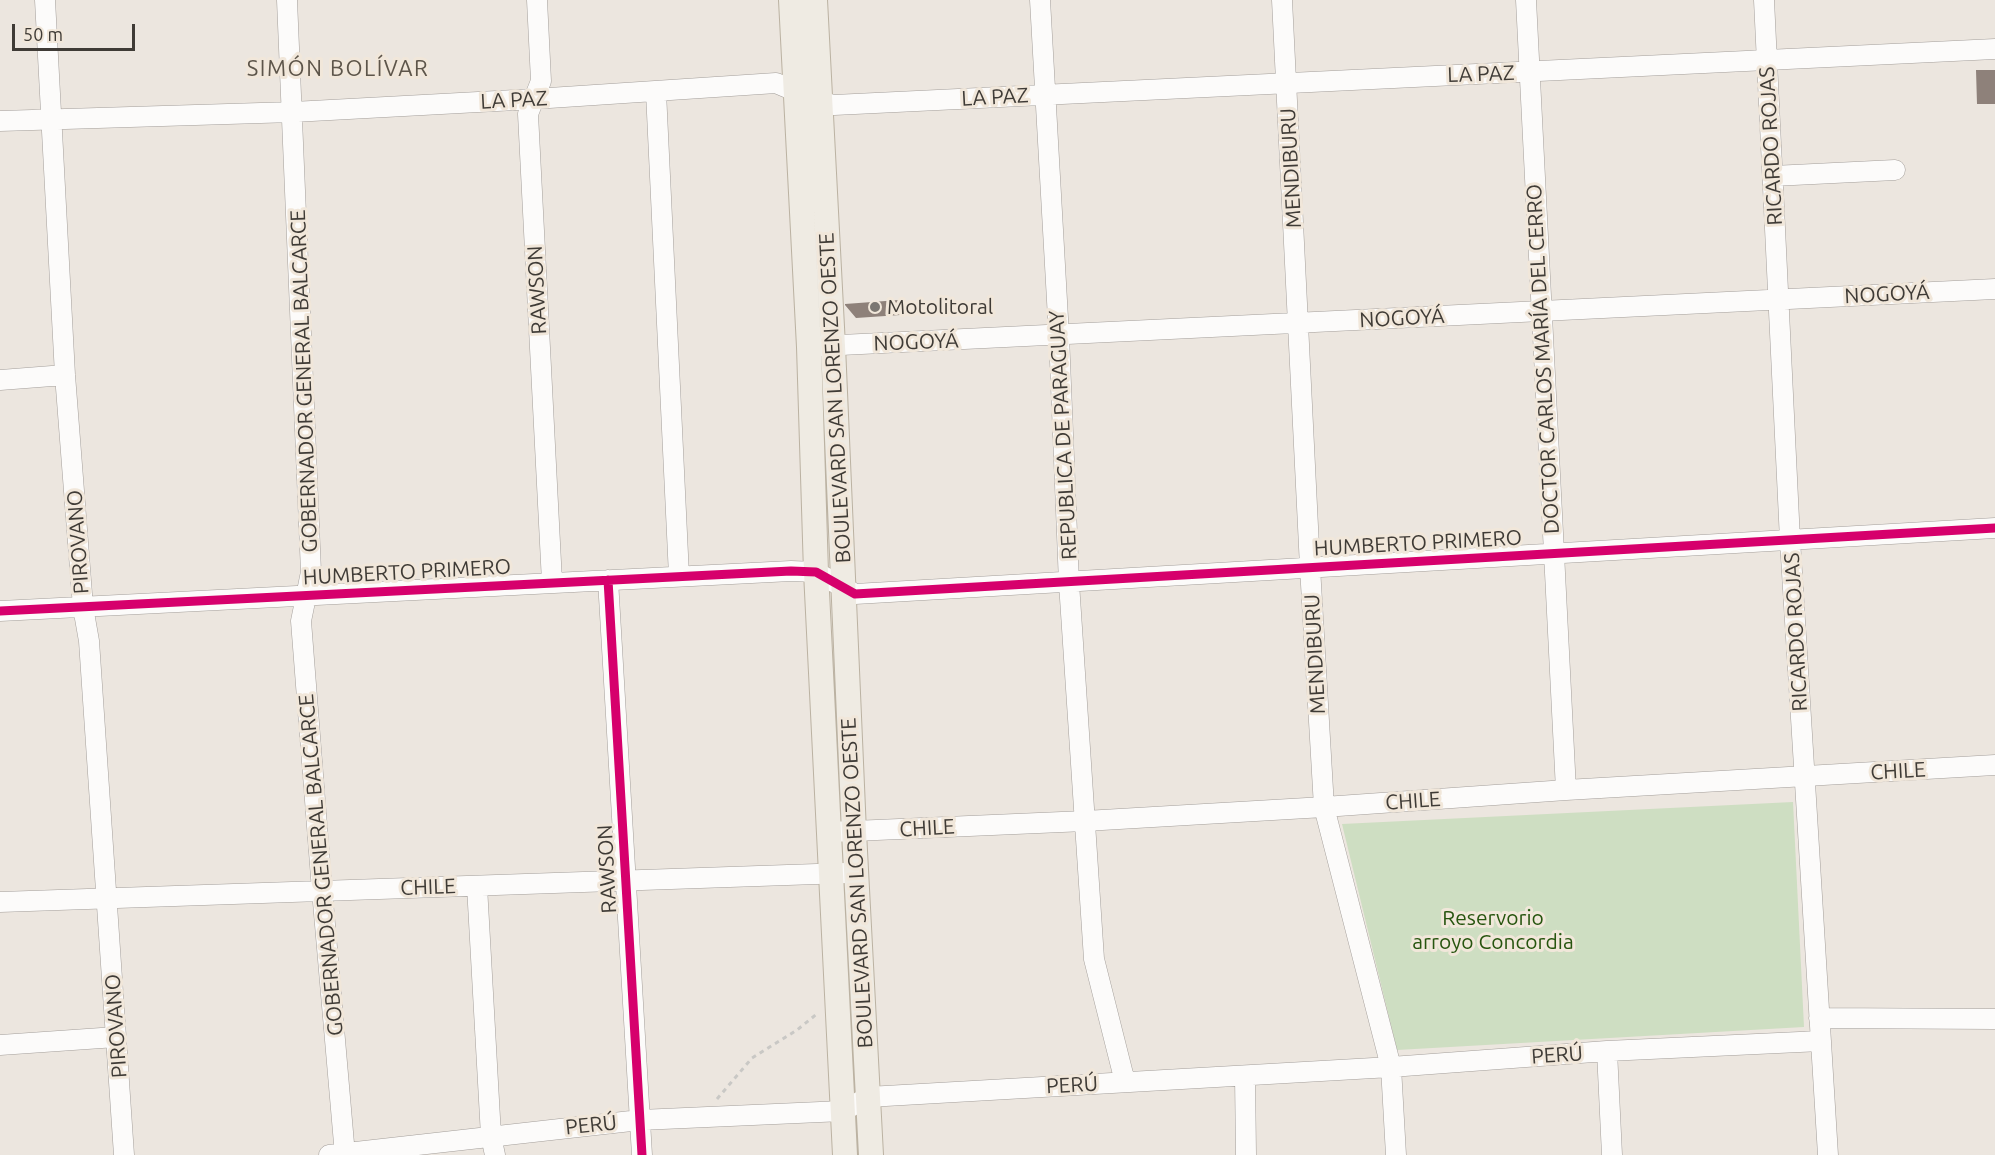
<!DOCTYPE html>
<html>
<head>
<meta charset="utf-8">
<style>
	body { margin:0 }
	#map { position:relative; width:1995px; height:1155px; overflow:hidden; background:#ece6df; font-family:Ubuntu,sans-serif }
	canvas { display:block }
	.scale { position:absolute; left:12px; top:24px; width:123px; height:27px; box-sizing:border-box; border:3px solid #3f3b36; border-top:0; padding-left:8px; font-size:18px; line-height:21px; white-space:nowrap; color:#3f3b36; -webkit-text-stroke:4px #f1e7da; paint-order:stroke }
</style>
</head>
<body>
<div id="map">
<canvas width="1995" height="1155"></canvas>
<div class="scale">50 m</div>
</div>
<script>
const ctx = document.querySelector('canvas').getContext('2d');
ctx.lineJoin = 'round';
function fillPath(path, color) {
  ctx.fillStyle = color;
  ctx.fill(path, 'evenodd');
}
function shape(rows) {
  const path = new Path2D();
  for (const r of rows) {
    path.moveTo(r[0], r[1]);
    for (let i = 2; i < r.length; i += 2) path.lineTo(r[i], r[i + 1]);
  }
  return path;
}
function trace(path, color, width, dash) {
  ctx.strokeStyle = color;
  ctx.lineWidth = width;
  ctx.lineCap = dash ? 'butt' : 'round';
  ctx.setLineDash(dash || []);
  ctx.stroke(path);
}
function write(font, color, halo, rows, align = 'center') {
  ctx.font = font + ' Ubuntu,sans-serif';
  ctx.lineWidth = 6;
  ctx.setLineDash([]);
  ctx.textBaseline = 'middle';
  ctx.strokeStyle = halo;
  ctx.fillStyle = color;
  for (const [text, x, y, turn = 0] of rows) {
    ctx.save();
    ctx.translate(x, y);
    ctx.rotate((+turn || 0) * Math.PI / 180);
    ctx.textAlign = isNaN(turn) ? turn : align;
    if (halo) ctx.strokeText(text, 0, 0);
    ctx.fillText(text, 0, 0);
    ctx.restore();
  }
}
fillPath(shape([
	[1793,802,1804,1027,1397,1050,1342,824]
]), '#cedec2');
fillPath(shape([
	[1976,70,1995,70,1995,104,1977,104],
	[899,300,900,315,856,318,845,305,845,304]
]), '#8e817a');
const minor = shape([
	[45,0,65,375,83,607,89,641,124,1155],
	[287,0,311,572,301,621,322,890,345,1155],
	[537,0,541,81,528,114,552,582],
	[1040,0,1059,336,1069,583,1094,959,1125,1082],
	[1282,0,1310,567,1324,807,1391,1067,1396,1155],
	[1526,0,1566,790],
	[1764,0,1790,540,1828,1155],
	[656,92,679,576],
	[0,121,293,112,534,99,776,83,821,102,834,105,1995,49],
	[1773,176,1895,170],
	[820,346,1995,289],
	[0,380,65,375],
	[608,580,642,1155],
	[0,611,791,571,816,572,855,594,1995,528],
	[830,832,1085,821,1324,807,1566,790,1995,765],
	[477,886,491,1136,495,1155],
	[0,902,846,873],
	[1819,1018,1995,1019],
	[0,1045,116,1037],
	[1607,1051,1612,1155],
	[1245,1076,1246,1155],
	[329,1155,640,1120,843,1111,868,1097,1391,1067,1607,1051,1821,1041]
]);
const major = shape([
	[791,0,809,347,816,572,845,1155],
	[815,0,833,346,854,832,871,1155]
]);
trace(minor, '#a39e9a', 21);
trace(major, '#bbb2a2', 26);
trace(shape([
	[717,1099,752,1058,797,1030,818,1013]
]), '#c9c8c5', 3, [4.5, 4.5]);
trace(minor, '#fcfbfa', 20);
trace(major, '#efebe3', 24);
trace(shape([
	[608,580,642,1155],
	[0,611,791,571,816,572,855,594,1995,528]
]), '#d6006c', 9);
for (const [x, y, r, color] of [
	[875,307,6,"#7c7771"]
]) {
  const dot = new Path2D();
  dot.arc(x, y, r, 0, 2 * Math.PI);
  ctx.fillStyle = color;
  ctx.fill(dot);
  trace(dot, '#f1e7da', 2);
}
write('21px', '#3f3b36', '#f1e7da', [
	["LA PAZ",1481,74,-2],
	["LA PAZ",995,97,-3],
	["LA PAZ",514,100,-3],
	["RICARDO ROJAS",1771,146,-93],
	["MENDIBURU",1291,168,-93],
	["RAWSON",537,290,-93],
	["NOGOYÁ",1887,294,-3],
	["NOGOYÁ",1402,318,-3],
	["NOGOYÁ",916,342,-2],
	["DOCTOR CARLOS MARÍA DEL CERRO",1543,359,-93],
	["GOBERNADOR GENERAL BALCARCE",304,381,-92],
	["BOULEVARD SAN LORENZO OESTE",835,398,-93],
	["REPUBLICA DE PARAGUAY",1063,435,-93],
	["PIROVANO",78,542,-94],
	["HUMBERTO PRIMERO",1418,543,-3],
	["HUMBERTO PRIMERO",407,572,-3],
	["RICARDO ROJAS",1796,632,-93],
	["MENDIBURU",1315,654,-93],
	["CHILE",1898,771,-3],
	["CHILE",1413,801,-4],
	["CHILE",927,828,-3],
	["GOBERNADOR GENERAL BALCARCE",321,865,-95],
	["RAWSON",607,869,-93],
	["BOULEVARD SAN LORENZO OESTE",857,883,-93],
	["CHILE",428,887,-2],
	["PIROVANO",116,1026,-94],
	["PERÚ",1557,1055,-4],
	["PERÚ",1072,1085,-3],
	["PERÚ",591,1125,-6]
]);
write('21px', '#3f3b36', '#f1e7da', [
	["Motolitoral",887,307]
], 'left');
write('21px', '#27550f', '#f1e7da', [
	["Reservorio",1493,918],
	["arroyo Concordia",1493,942]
]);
ctx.letterSpacing = '1.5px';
write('22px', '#5d554a', '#f1e7da', [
	["SIMÓN BOLÍVAR",338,69]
]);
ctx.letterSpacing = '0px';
</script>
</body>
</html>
